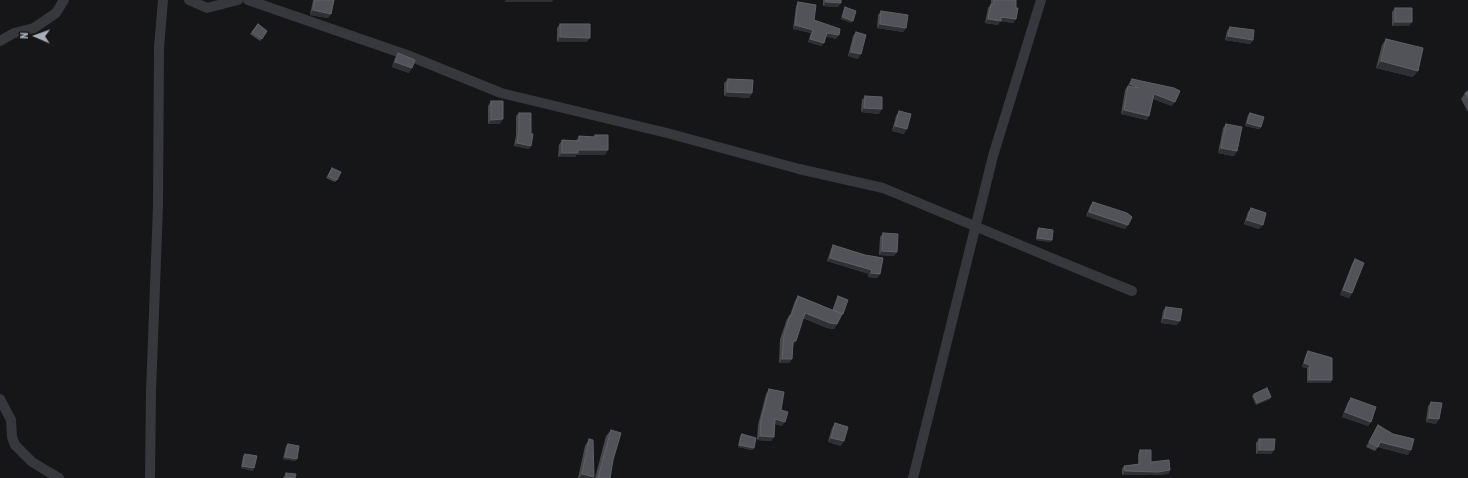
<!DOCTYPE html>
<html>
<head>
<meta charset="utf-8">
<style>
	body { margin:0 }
	#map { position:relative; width:1468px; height:478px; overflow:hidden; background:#161618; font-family:"Asap Condensed",sans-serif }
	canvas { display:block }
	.north { position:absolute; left:16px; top:16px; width:40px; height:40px; -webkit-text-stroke:3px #111113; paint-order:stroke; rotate:272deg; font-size:11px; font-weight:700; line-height:16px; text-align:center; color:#a8adb8 }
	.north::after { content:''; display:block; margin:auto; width:14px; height:18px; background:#a8adb8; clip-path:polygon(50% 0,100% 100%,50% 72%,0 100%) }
</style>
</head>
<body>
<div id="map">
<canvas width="1468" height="478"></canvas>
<div class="north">N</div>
</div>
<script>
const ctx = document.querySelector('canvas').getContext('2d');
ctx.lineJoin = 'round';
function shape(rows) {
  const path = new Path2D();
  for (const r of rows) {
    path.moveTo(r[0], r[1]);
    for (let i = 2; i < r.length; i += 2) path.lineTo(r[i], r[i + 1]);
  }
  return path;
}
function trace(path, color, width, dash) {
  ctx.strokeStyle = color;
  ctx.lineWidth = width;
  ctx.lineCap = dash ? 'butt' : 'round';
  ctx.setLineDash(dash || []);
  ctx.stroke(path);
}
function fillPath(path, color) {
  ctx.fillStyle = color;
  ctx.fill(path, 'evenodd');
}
trace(shape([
	[189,0,207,8,238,0],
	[248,0,407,55,501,93,667,133,799,169,883,188,1054,259,1132,291],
	[0,41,14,33,34,28,56,13,64,0],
	[0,399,11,420,12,437,15,445,32,462,59,478],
	[150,478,151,392,158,206,159,47,163,0],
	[913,478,993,156,1041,0]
]), '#37383d', 10);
fillPath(shape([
	[313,0,334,0,331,14,328,18,310,15],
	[823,0,841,0,838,7,823,6],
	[991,0,1016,0,1016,19,1013,23,1000,21,998,25,985,23,988,8,991,4],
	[798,2,814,20,836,39,826,36,824,43,821,46,808,42,811,33,793,29,796,6],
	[1395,8,1409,26,1392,26,1392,12],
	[881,11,906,28,903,32,877,28,878,15],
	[258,24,267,31,260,41,250,34],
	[560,24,587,42,557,42,557,28],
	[1230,27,1253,40,1250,44,1225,40,1227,31],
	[856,32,858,59,848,56,853,36],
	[1386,39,1413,77,1376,68,1382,45],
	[398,53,409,73,392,67,395,58],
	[728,79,752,93,749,98,724,96,724,83],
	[1132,79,1172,106,1153,99,1147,120,1121,114,1125,90],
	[1468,91,1468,112,1461,99,1465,93],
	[865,96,879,114,861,112,862,100],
	[491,101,500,124,488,124,488,106],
	[899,111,904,134,892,131,896,116],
	[519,113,529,149,514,146,516,135,516,116],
	[1250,113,1261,127,1259,129,1245,126,1248,115],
	[1226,124,1237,151,1234,156,1218,153,1223,128],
	[595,135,605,155,576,155,575,157,558,157,559,145,562,140,576,141,579,136,594,137],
	[332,168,337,180,335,182,326,178],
	[1093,202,1128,225,1125,229,1086,216,1090,206],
	[1251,208,1259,229,1244,224,1248,212],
	[1039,228,1052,240,1050,242,1036,240,1037,230],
	[883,233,897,252,894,256,879,255,880,237],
	[833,245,865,255,880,274,877,278,868,277,869,274,827,261,831,249],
	[1355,259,1352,293,1349,298,1340,295,1352,264],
	[798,296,833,310,837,299,838,296,843,314,841,316,834,329,827,328,803,318,793,346,792,359,789,363,779,363,780,339,787,319,790,315,795,301],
	[1166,307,1177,325,1161,323,1163,311],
	[1308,351,1332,380,1330,383,1307,383,1307,368,1302,367,1306,354],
	[769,389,781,410,782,426,775,424,774,437,771,441,757,440,758,425,766,394],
	[1254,394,1271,397,1270,399,1256,405,1252,396],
	[1351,398,1371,422,1368,426,1342,417,1348,402],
	[1431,402,1436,424,1426,422,1428,406],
	[835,423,841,446,828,442,832,428],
	[1378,425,1408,455,1378,447,1375,451,1366,447,1375,430],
	[611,430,613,460,610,478,595,478,606,436],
	[742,434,754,448,752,450,738,447,740,436],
	[589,439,593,478,578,478,585,446],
	[1259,439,1274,450,1271,454,1256,454,1256,443],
	[288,444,295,461,283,459,286,446],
	[1140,450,1151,462,1170,470,1168,474,1155,475,1122,475,1122,469,1124,466,1138,464,1138,454],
	[245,454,253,471,241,468,243,456],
	[286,473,295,478,283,478]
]), '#47494d');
fillPath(shape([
	[506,0,553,0,552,2,504,2],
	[826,2,841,3,838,7,823,6],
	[313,10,331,14,328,18,310,15],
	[842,17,853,21,851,23,840,19],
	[1001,17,1016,19,1013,23,1000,21,998,25,985,23,988,19],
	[1395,22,1412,22,1409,26,1392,26],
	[880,24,906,28,903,32,877,28],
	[795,25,813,30,811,33,793,29],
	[827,33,839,35,836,39,824,36],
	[1228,36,1253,40,1250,44,1225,40],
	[560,37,590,38,587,42,557,42],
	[810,39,824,43,821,46,808,42],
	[851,52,861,54,858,59,848,56],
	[1381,61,1418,71,1413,77,1376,68],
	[395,62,412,68,409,73,392,67],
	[1130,84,1139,88,1127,88],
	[727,92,752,93,749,98,724,96],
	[1154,94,1175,102,1172,106,1151,98],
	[864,108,882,109,879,114,861,112],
	[1124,110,1149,116,1147,120,1121,114],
	[503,119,500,124,488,124,491,120],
	[1247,123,1261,127,1259,129,1245,126],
	[895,126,907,129,904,134,892,131],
	[517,143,531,146,529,149,514,146],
	[1221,148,1237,151,1234,156,1218,153],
	[578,150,608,150,605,155,576,155,575,157,558,157,562,153],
	[1089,212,1128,225,1125,229,1086,216],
	[1247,220,1263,225,1259,229,1244,224],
	[1037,238,1052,240,1050,242,1036,240],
	[882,251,897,252,894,256,879,255],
	[830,258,872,270,869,274,827,261],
	[871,273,880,274,877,278,868,277],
	[1343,290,1352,293,1349,298,1340,295],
	[805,313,837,324,834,329,827,328,802,317],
	[1164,318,1180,321,1177,325,1161,323],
	[793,341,796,341,793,346,790,345],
	[782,359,792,359,789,363,779,363],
	[1304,363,1310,365,1307,368,1302,367],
	[1309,380,1332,380,1330,383,1307,383],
	[1271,397,1270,399,1256,405,1257,403],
	[1345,412,1371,422,1368,426,1342,417],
	[1429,418,1439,419,1436,424,1426,422],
	[775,419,785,422,782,426,772,423],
	[760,436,774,437,771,441,757,440],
	[831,438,844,441,841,446,828,442],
	[1380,442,1411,450,1408,455,1377,447],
	[739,445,754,448,752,450,738,447],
	[1259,450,1274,450,1271,454,1256,454],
	[285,457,297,459,295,461,283,459],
	[242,466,254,468,253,471,241,468],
	[1170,470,1168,474,1155,475,1122,475,1125,471],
	[582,474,594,477,593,478,579,478]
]), '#2f3033');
const building = shape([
	[315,0,334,0,331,14,313,10,315,0],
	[826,0,841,0,841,3,826,2,826,0],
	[994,0,1016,0,1016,8,1018,8,1016,19,1001,17,1001,21,988,19,991,4,994,4,994,0],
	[798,2,816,5,814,20,840,29,839,35,827,33,824,43,810,39,813,30,795,25,798,2],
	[845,7,856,11,853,21,842,17,845,7],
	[1395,8,1412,8,1412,22,1395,22,1395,8],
	[881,11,908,15,906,28,880,24,881,11],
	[258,24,267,31,262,39,252,32,258,24],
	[560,24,590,24,590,38,560,37,560,24],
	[1230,27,1254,30,1253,40,1228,36,1230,27],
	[856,32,866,35,861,54,851,52,856,32],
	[1386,39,1423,48,1418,71,1381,61,1386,39],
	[398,53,415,60,412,68,395,62,398,53],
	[728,79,753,80,752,93,727,92,728,79],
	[1132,79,1174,88,1180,91,1175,102,1154,94,1149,116,1124,110,1128,86,1139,88,1130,84,1132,79],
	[1468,91,1468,98,1465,93,1468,91],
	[865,96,882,97,882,109,864,108,865,96],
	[491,101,503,101,503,119,491,120,491,101],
	[899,111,911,114,907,129,895,126,899,111],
	[519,113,531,113,531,134,533,134,531,146,517,143,519,132,519,113],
	[1250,113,1264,117,1261,127,1247,123,1250,113],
	[1226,124,1242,127,1237,151,1221,148,1226,124],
	[595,135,608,135,608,150,578,150,578,153,562,153,562,140,579,141,579,136,595,137,595,135],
	[332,168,341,172,337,180,328,176,332,168],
	[1093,202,1127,213,1132,217,1128,225,1089,212,1093,202],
	[1251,208,1266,213,1263,225,1247,220,1251,208],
	[1039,228,1053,230,1052,240,1037,238,1039,228],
	[883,233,898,234,897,252,882,251,883,233],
	[833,245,865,255,883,258,880,274,871,273,872,270,830,258,833,245],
	[1355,259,1364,263,1352,293,1343,290,1355,259],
	[798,296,842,314,837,324,830,323,805,313,796,341,793,341,792,359,782,359,784,335,790,315,791,316,798,296],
	[838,296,848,300,843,314,833,310,838,296],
	[1166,307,1182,309,1180,321,1164,318,1166,307],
	[1308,351,1332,358,1332,380,1309,380,1310,365,1304,363,1308,351],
	[1267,388,1271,397,1257,403,1254,394,1267,388],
	[769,389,784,392,781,410,788,412,785,422,775,419,774,437,760,436,761,420,769,389],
	[1351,398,1376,407,1371,422,1345,412,1351,398],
	[1431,402,1442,403,1439,419,1429,418,1431,402],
	[835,423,848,427,844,441,831,438,835,423],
	[1378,425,1393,434,1414,439,1411,450,1380,442,1378,447,1369,442,1378,425],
	[611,430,621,433,613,460,610,478,598,478,611,430],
	[742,434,756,438,754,448,739,445,742,434],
	[589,439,593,440,594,477,582,474,589,439],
	[1259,439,1275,439,1274,450,1259,450,1259,439],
	[288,444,299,446,297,459,285,457,288,444],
	[1140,450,1151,450,1151,462,1169,460,1170,470,1158,472,1125,471,1124,466,1140,464,1140,450],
	[245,454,257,456,254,468,242,466,245,454],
	[286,473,296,474,295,478,286,478,286,473]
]);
fillPath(building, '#525359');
trace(building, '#5f6168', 1);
</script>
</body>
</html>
